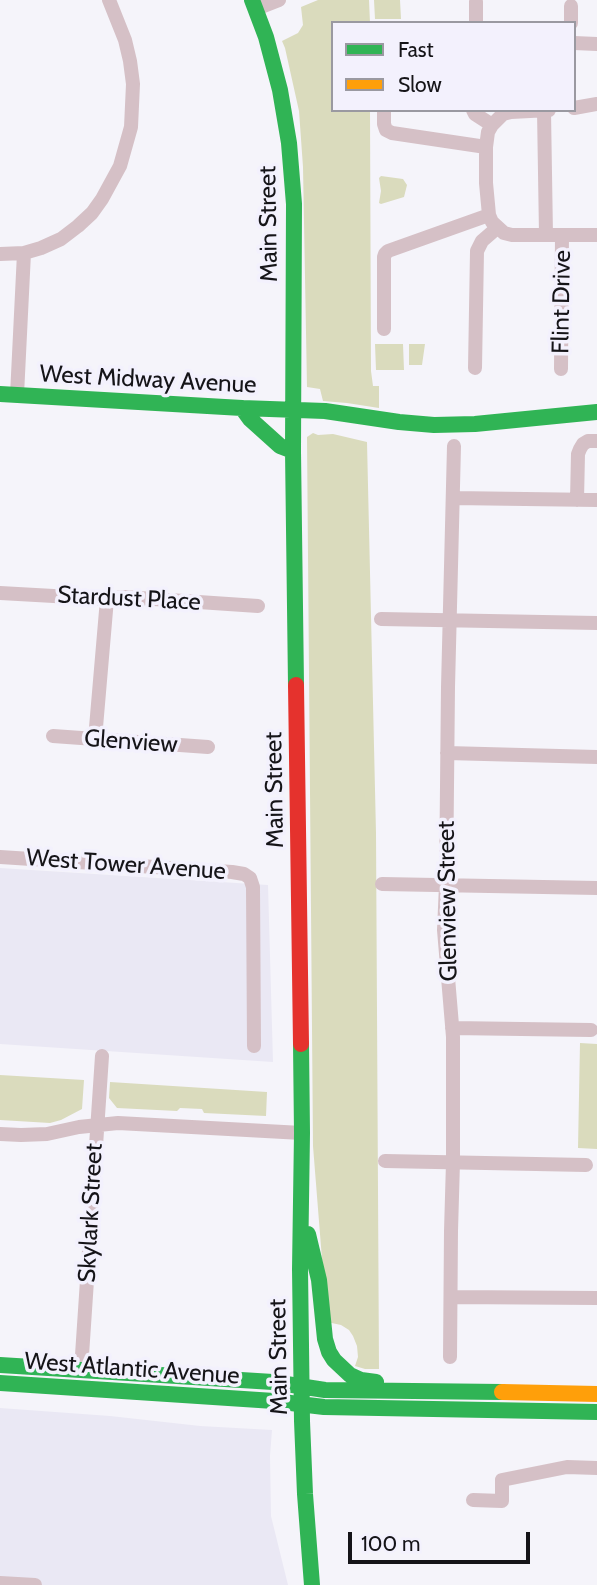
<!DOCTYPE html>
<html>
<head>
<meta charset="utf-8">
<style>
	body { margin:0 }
	#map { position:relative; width:597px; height:1585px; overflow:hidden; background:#f5f4fa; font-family:Cabin,sans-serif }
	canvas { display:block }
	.legend { position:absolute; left:331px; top:21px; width:245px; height:91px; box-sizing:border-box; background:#f3f1fd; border:2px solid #9a99a1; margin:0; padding:9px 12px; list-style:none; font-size:21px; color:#151418 }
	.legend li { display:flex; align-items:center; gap:14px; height:35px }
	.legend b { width:35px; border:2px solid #9a99a1 }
	.scale { position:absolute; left:348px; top:1532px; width:182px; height:32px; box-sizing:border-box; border:4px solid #151418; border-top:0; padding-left:9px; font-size:21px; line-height:24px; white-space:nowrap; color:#151418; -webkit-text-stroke:5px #f3f1fd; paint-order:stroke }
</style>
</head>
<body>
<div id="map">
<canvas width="597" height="1585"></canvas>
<ul class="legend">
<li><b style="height:9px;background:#30b455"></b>Fast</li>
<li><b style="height:9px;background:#ff9f0a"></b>Slow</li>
</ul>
<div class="scale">100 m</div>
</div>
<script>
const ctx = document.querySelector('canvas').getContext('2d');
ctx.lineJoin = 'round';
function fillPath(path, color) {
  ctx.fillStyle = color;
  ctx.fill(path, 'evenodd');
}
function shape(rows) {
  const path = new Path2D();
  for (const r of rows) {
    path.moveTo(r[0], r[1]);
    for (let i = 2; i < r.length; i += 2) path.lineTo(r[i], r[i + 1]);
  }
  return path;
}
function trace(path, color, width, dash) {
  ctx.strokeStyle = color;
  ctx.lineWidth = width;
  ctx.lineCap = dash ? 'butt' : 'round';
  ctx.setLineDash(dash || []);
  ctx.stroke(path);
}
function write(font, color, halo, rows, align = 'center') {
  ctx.font = font + ' Cabin,sans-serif';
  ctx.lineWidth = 7;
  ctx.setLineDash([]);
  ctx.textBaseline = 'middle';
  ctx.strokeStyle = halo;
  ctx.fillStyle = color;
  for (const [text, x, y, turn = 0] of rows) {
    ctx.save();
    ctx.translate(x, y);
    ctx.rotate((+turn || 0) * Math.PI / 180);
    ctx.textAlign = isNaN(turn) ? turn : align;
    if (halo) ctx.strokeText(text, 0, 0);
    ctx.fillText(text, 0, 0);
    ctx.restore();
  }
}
fillPath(shape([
	[0,868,268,885,273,1062,0,1044],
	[0,1408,110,1416,200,1426,272,1430,270,1456,271,1516,288,1585,0,1585]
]), '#eae8f4');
fillPath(shape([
	[318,0,369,0,370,23,333,23,333,110,370,110,371,371,373,386,379,386,379,408,347,403,323,401,320,389,307,387,303,167,299,111,285,48,282,41,298,33,303,25,301,7],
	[374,0,400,0,401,19,375,19],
	[381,176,403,179,407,185,404,197,381,204,379,203,381,191,379,178],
	[375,344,403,344,404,370,376,370],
	[409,344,425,344,422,365,409,365],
	[313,433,318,435,333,434,367,442,376,833,379,1369,365,1369,355,1366,358,1357,357,1346,353,1336,349,1330,341,1325,327,1322,313,1146,307,437],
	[580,1043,597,1044,597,1149,578,1148],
	[0,1075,84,1080,82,1109,61,1120,50,1123,0,1120],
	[110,1082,267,1092,266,1116,204,1113,202,1109,180,1108,177,1111,117,1108,109,1098]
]), '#dadbbd');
trace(shape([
	[256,9,279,0],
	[476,23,476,2],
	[571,23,571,6],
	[574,43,597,44],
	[574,108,597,104],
	[384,110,384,124,386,130,392,133,486,147],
	[473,110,475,114,492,125],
	[549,110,511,112,503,114,492,125,488,132,486,147,486,183,489,215,492,222,504,233,512,235,597,235],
	[544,111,546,235],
	[0,254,24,253,41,248,61,239,78,226,92,213,102,199,120,166,131,127,133,84,130,61,125,40,109,0],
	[384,329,384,257,385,254,388,251,489,215],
	[475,368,477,251,482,241,497,228],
	[561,369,562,235],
	[17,395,24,253],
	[453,498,597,500],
	[577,500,578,454,580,449,583,444,588,441,597,441],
	[0,593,107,599,124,597,258,606],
	[381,619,597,623],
	[53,736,208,747],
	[95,739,107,599],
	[447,753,597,757],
	[0,857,232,872,244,874,250,878,253,887,254,1046],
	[382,884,597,888],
	[452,1028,591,1030],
	[0,1134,21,1135,47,1134,79,1127,118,1123,302,1133],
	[385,1161,586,1165],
	[451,1297,597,1298],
	[450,1357,451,1231,453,1162,453,1037,444,930,446,885,448,687,454,446],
	[81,1370,102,1056],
	[473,1500,502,1501,502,1480,567,1467,597,1468],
	[0,1583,35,1585]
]), '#d5c0c6', 14);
trace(shape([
	[252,0,266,37,280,90,289,143,294,204,293,451,296,685],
	[0,394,242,408,325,411,399,422,434,425,475,424,597,412],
	[242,408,250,419,280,446,293,451],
	[301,1044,302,1133,300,1269,302,1421,305,1494,312,1585],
	[308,1234,319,1280,325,1339,329,1352,334,1360,350,1375,361,1380,376,1382],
	[0,1365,273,1382,325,1390,502,1392],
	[0,1383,274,1401,324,1407,597,1412]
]), '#30b455', 16);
trace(shape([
	[502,1392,597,1394]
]), '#ff9f0a', 16);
trace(shape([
	[296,685,301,1044]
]), '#e5322d', 16);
write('24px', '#151418', '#f3f1fd', [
	["Main Street",269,224,-91],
	["Flint Drive",562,302,-89],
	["West Midway Avenue",148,380,3],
	["Stardust Place",129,599,3],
	["Glenview",131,742,4],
	["Main Street",275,790,-91],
	["West Tower Avenue",126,865,4],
	["Glenview Street",448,901,-91],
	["Skylark Street",91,1213,-87],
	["Main Street",279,1357,-91],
	["West Atlantic Avenue",132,1369,4]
]);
</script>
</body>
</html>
